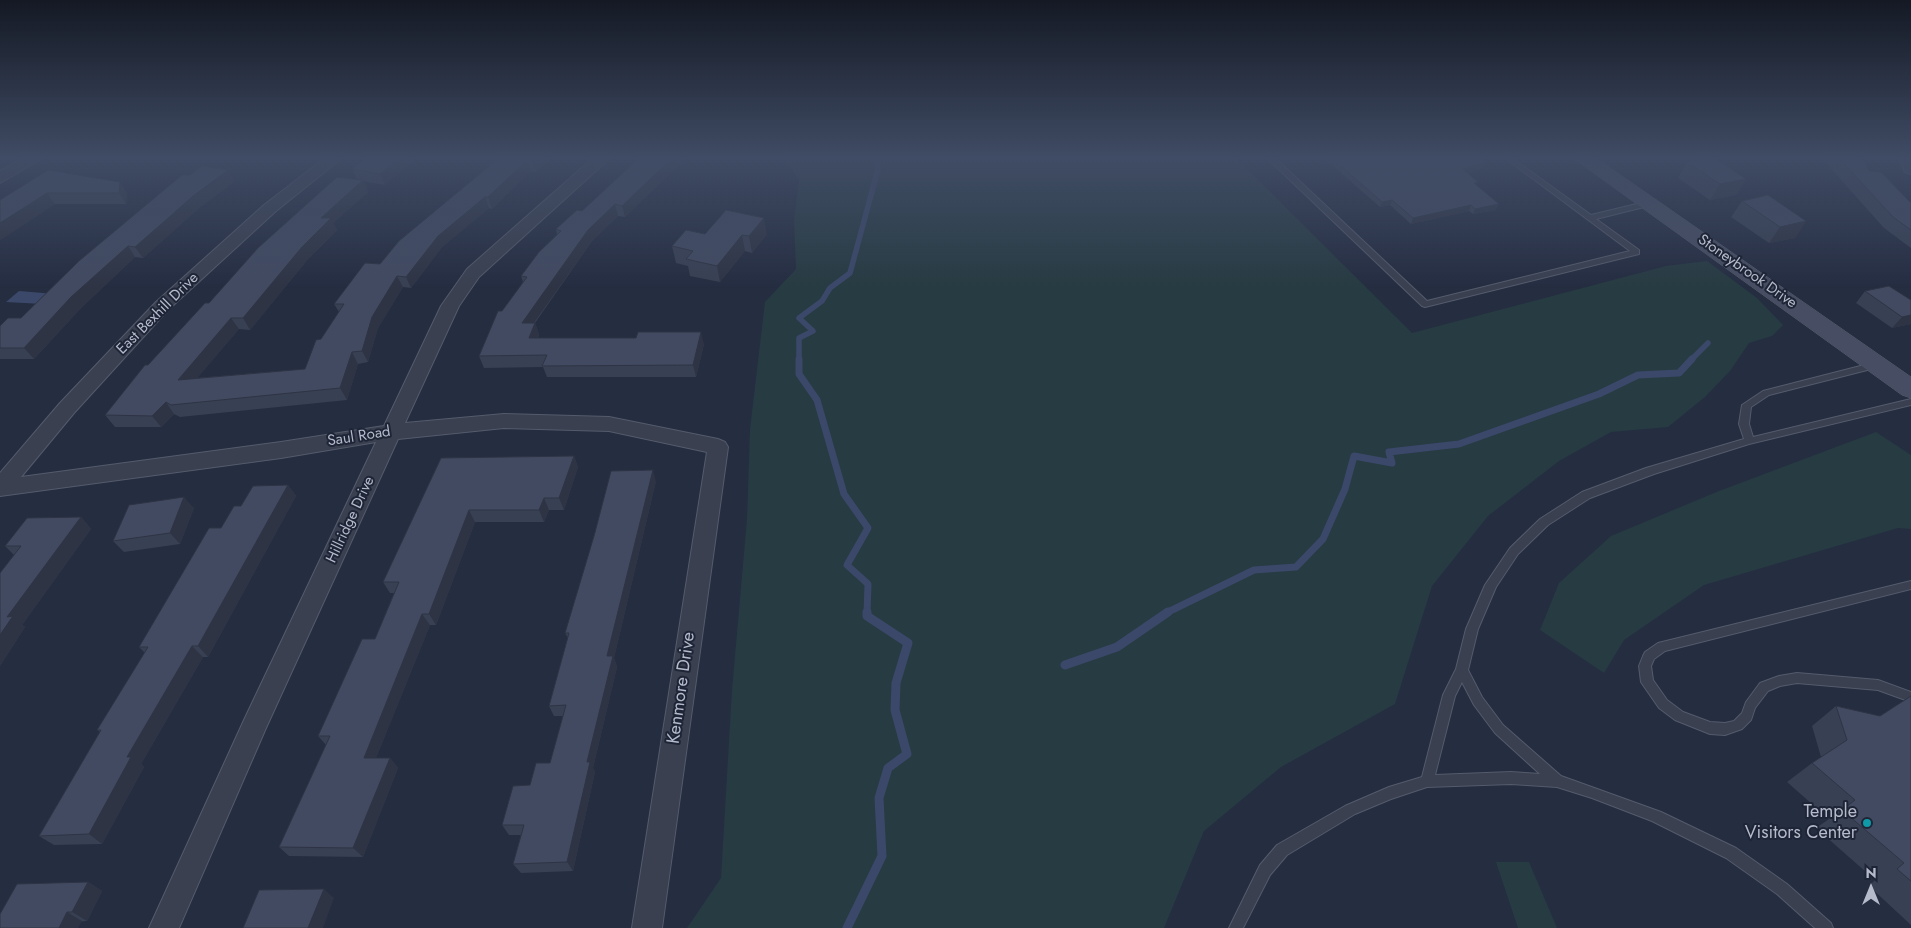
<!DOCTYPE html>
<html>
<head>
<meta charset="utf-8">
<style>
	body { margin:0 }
	#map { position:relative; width:1911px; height:928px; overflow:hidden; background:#252d41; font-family:Jost,sans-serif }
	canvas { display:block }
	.north { position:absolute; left:1846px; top:863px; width:50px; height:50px; -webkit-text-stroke:4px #1e2536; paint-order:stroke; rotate:0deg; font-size:14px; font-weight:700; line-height:20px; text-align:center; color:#b6bbcb }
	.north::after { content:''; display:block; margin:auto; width:18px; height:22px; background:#b6bbcb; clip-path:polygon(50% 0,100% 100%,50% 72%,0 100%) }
</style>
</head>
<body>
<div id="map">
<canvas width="1911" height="928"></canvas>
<div class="north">N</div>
</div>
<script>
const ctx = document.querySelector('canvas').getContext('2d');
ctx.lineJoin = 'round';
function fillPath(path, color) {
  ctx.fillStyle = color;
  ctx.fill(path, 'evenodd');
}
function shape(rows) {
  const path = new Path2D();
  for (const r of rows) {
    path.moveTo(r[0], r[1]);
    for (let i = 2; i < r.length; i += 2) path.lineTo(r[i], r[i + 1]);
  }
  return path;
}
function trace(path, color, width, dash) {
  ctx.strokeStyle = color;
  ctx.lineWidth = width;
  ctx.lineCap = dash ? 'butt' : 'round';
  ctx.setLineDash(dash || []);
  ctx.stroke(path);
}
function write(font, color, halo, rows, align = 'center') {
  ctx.font = font + ' Jost,sans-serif';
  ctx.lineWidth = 4;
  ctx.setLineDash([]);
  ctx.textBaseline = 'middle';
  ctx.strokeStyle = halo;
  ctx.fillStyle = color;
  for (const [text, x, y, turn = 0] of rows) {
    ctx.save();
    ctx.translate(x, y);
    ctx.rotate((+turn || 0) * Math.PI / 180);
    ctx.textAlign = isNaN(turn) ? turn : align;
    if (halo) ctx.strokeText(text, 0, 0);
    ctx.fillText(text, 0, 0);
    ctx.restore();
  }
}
fillPath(shape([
	[784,158,1236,158,1412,333,1666,266,1707,261,1757,298,1783,325,1772,336,1749,343,1730,371,1705,397,1668,427,1611,432,1559,461,1488,516,1432,586,1395,704,1281,767,1204,831,1164,928,687,928,721,878,732,690,747,519,750,429,765,302,796,269,794,221,799,180],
	[1876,432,1911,455,1911,529,1898,528,1704,585,1624,640,1604,673,1540,630,1559,583,1611,536,1719,491],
	[1496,862,1529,862,1557,928,1518,928]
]), '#273b42');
fillPath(shape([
	[19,291,55,294,43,304,6,302]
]), '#3b486a');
trace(shape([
	[799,360,799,338,813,331,799,318,822,301,830,288,850,273,878,169,878,158],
	[1691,360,1708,343]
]), '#3b486a', 5.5);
trace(shape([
	[799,359,799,374,817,400,844,494,868,528,847,565,868,584,867,613],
	[1166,613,1254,570,1296,567,1323,539,1345,489,1354,456,1392,463,1389,452,1459,444,1599,394,1638,375,1679,373,1692,359]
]), '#3b486a', 7);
trace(shape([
	[1065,665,1117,647,1168,612],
	[847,928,882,856,879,798,888,768,907,754,895,710,896,683,908,643,867,616,867,612]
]), '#3b486a', 9);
const lane = shape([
	[1267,158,1275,158,1427,301,1630,251,1505,158,1512,158,1591,215,1649,201,1653,203,1652,205,1596,219,1639,250,1639,254,1425,307,1422,306,1267,158],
	[1876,362,1881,365,1879,367,1769,395,1751,407,1749,424,1753,437,1911,399,1911,405,1749,444,1654,474,1590,498,1548,525,1518,554,1496,587,1478,629,1468,670,1482,697,1503,725,1561,776,1661,812,1736,848,1787,884,1831,923,1833,928,1815,928,1777,894,1726,858,1652,821,1592,798,1557,787,1511,784,1427,787,1391,799,1355,814,1287,855,1270,875,1243,928,1229,928,1260,865,1277,845,1345,806,1389,787,1422,777,1443,695,1456,669,1466,629,1485,585,1510,548,1540,519,1582,492,1646,468,1744,439,1739,424,1742,405,1763,391,1876,362],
	[1462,682,1474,705,1495,733,1540,774,1511,772,1435,775,1455,696,1462,682],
	[1911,581,1911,589,1665,651,1654,659,1651,666,1653,680,1667,700,1683,712,1710,722,1725,723,1734,721,1742,713,1746,702,1760,683,1779,676,1797,673,1878,680,1911,692,1911,702,1878,690,1797,683,1780,686,1768,691,1755,708,1751,720,1742,729,1725,735,1710,734,1675,720,1659,708,1641,682,1639,666,1643,656,1645,652,1658,643,1911,581]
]);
const street = shape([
	[24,158,43,158,0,183,0,171,24,158],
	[325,158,342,158,276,211,168,310,74,413,21,477,281,442,384,426,441,306,467,269,593,158,610,158,479,277,459,306,405,423,504,414,609,417,718,439,725,442,728,447,662,928,632,928,707,452,609,431,504,428,398,439,266,728,179,928,149,928,244,720,376,442,281,458,0,496,0,473,60,403,156,302,264,205,325,158],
	[1899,158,1911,158,1911,174,1905,172,1899,158]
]);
const secondary = shape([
	[1573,158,1596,158,1911,377,1911,398,1902,395,1573,158]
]);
trace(lane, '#545b6b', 2);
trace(street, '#545b6b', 2);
trace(secondary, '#545b6b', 1);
fillPath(lane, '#3a4050');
fillPath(street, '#3a4050');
fillPath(secondary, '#474e63');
fillPath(shape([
	[366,158,417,158,385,185,363,181,368,192,333,223,337,230,308,259,250,330,239,329,197,378,305,369,321,339,339,312,334,304,380,264,499,158,552,158,536,172,531,171,492,209,489,208,442,247,411,288,403,287,378,328,368,362,358,364,347,400,180,417,174,414,161,427,115,427,105,415,148,365,209,303,357,180,352,169],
	[639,158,686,158,625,217,618,216,592,241,535,323,539,334,538,338,704,344,696,377,547,377,543,367,484,368,479,356,502,311,523,282,521,276,557,235,556,229,582,211],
	[1327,158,1479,158,1483,168,1467,173,1496,210,1473,214,1469,211,1411,224,1390,205,1380,207,1326,160],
	[1823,158,1862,158,1869,171,1911,203,1911,248,1884,228,1826,163],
	[1687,162,1746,179,1736,195,1710,200,1678,178],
	[48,170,127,193,126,204,55,204,0,240],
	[235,181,199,208,143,258,135,257,80,309,34,359,0,359,0,326,21,318,79,261],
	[1742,201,1806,221,1795,238,1769,243,1731,217],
	[705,234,767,234,752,253,745,251,720,282,690,276,688,266,676,263,672,246],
	[1865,291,1911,300,1911,324,1892,328,1856,303],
	[574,456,578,467,564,510,549,510,544,522,475,522,436,625,430,625,376,758,390,758,398,768,363,857,289,856,279,847,326,745,318,736,375,639,394,593,390,593,383,582,441,458],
	[656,481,614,658,617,667,593,768,595,772,573,871,521,873,513,864,521,835,509,835,502,825,530,785,550,763,563,716,554,716,549,706,568,638,565,633],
	[288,485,296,496,208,657,203,657,141,764,144,767,102,844,54,845,39,836,100,732,97,730,145,653,139,647,221,528,241,506],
	[194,508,180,544,124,552,113,541],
	[81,517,91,529,22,625,25,627,0,666,0,573,14,555,5,546],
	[1911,696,1911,925,1869,886,1875,880,1816,828,1829,819,1787,782,1812,763,1821,757,1812,726,1836,706,1880,716],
	[88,882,102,891,87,921,0,928]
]), '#384053');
fillPath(shape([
	[399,158,417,158,385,185,380,174],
	[536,158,552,158,536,172,533,161],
	[672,158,686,158,625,217,622,206],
	[527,160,531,171,492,209,488,197],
	[1485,162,1483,168,1461,175,1463,169],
	[228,170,235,181,199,208,143,258,135,247,192,197],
	[1746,179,1736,195,1710,200,1720,184],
	[363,180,368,192,333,223,337,230,308,259,250,330,243,318,302,247,321,218],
	[120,182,127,193,126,204,119,193],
	[47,193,55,204,0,240,0,223],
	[485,197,489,208,442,247,411,288,406,277,438,236],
	[1392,200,1390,205,1380,207,1382,202],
	[615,204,618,216,592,241,526,334,522,323,588,230],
	[1499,204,1496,210,1473,214,1475,209],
	[1471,205,1469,211,1411,224,1413,218],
	[764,218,767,234,752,253,749,236],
	[1806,221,1795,238,1769,243,1780,227],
	[742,235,745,251,720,282,717,266],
	[128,246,135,257,80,309,34,359,24,348,71,297],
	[397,276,403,287,378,328,368,362,362,351,372,317],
	[1911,315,1911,324,1892,328,1902,317],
	[231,318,239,329,186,391,178,380],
	[535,323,539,334,533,349,529,338],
	[701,332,704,344,696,377,693,365],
	[352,352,358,364,347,400,340,388],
	[166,402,174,414,161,427,152,416],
	[574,456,578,467,564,510,559,498],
	[653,470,656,481,614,658,617,667,593,768,595,772,573,871,567,862,607,656],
	[288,485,296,496,208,657,198,646],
	[184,497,194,508,180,544,170,533],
	[544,498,549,510,544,522,539,510],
	[469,510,475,522,436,625,429,614],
	[81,517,91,529,22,625,25,627,0,666,0,635,7,617],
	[422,614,430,625,372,768,364,758],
	[192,646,203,657,141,764,144,767,102,844,89,834,127,757],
	[390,758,398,768,363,857,353,848],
	[88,882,102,891,87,921,72,912],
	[324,889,334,898,323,928,308,928],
	[67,912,82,921,78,928,59,928]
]), '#2e3444');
const building = shape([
	[366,158,399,158,380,174,352,169,366,158],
	[499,158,536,158,533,161,527,160,488,197,485,197,438,236,406,277,397,276,372,317,362,351,352,352,340,388,171,405,166,402,152,416,105,415,145,365,148,365,205,303,209,303,258,248,337,177,363,180,321,218,331,218,302,247,243,318,231,318,178,380,305,369,316,340,321,339,344,304,334,304,365,263,380,264,399,241,499,158],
	[639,158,672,158,622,206,615,204,588,230,522,323,535,323,529,338,636,338,638,332,701,332,693,365,542,366,547,355,479,356,498,311,502,311,527,277,521,276,539,252,561,231,556,229,577,210,582,211,639,158],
	[1332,158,1479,158,1485,162,1463,169,1478,182,1474,183,1499,204,1475,209,1471,205,1413,218,1392,200,1382,202,1332,158],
	[1707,158,1714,158,1746,179,1720,184,1687,162,1707,158],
	[1839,158,1862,158,1869,171,1881,172,1911,203,1911,230,1893,217,1839,158],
	[202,166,228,170,192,197,135,247,128,246,71,297,24,348,0,348,0,326,8,318,21,318,79,261,182,175,190,175,202,166],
	[48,170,120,182,119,193,47,193,0,223,0,200,48,170],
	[1768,195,1806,221,1780,227,1742,201,1768,195],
	[726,210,764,218,749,236,742,235,717,266,686,259,693,251,672,246,686,230,705,234,726,210],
	[1889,286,1911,300,1911,315,1902,317,1865,291,1889,286],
	[574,456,559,498,544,498,539,510,469,510,429,614,422,614,364,758,390,758,353,848,279,847,330,736,318,736,362,639,375,639,399,582,383,582,441,458,574,456],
	[653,470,607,656,613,656,587,762,590,762,567,862,513,864,524,825,502,825,513,786,530,785,536,763,550,763,566,705,549,706,569,633,565,633,594,536,611,471,653,470],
	[288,485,198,646,192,646,127,757,131,757,89,834,39,836,101,730,97,730,148,647,139,647,209,528,221,528,234,506,241,506,253,486,288,485],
	[184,497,170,533,113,541,129,505,184,497],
	[81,517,7,617,13,616,0,635,0,573,21,546,5,546,27,518,81,517],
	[1911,696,1911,881,1897,869,1904,863,1842,810,1855,800,1812,763,1847,740,1836,706,1880,716,1911,696],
	[88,882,72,912,67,912,59,928,0,928,0,914,17,884,88,882],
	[324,889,308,928,243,928,259,890,324,889]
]);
fillPath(building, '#414a61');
trace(building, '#2e3444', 1);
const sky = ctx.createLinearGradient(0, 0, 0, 288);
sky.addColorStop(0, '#141924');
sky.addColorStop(0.55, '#404c65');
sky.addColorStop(1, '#404c6500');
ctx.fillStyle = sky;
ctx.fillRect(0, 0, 1911, 288);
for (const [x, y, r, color] of [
	[1867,823,5,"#0f9aa8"]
]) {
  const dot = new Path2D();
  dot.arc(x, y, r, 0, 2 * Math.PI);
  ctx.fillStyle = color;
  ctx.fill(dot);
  trace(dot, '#1e2536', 2);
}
write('15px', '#b6bbcb', '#1e2536', [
	["Stoneybrook Drive",1747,272,35],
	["East Bexhill Drive",158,314,-45],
	["Saul Road",359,437,-9],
	["Hillridge Drive",351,520,-65]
]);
write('18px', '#b6bbcb', '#1e2536', [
	["Kenmore Drive",682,688,-82]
]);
write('18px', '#b6bbcb', '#1e2536', [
	["Temple",1857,813],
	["Visitors Center",1857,834]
], 'right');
</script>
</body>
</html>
